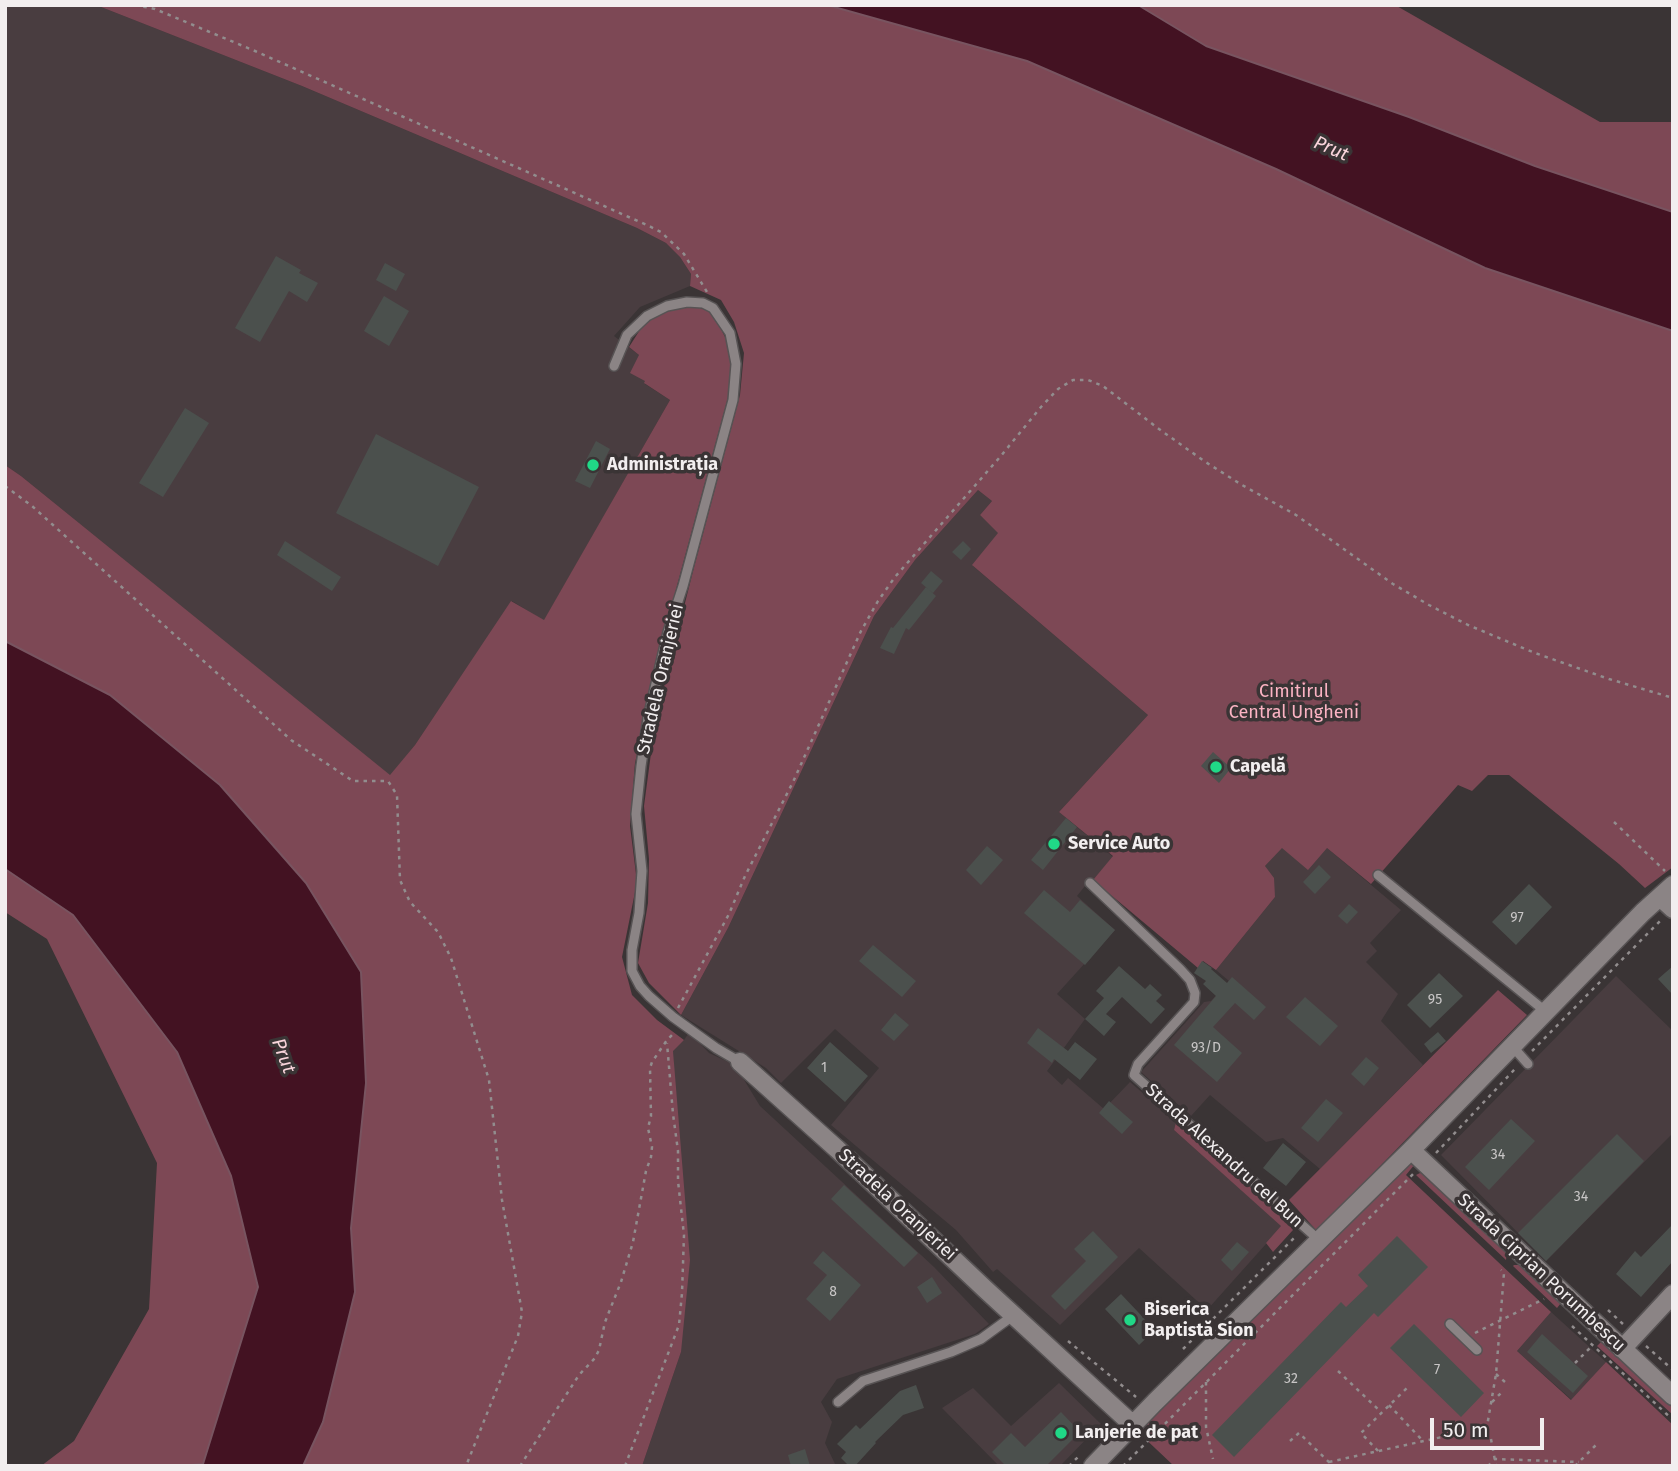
<!DOCTYPE html>
<html>
<head>
<meta charset="utf-8">
<style>
	body { margin:0 }
	#map { position:relative; width:1678px; height:1471px; overflow:hidden; background:#3a3435; font-family:"Fira Sans",sans-serif }
	canvas { display:block }
	.frame { position:absolute; inset:0; border:7px solid #f2eeef; pointer-events:none }
	.scale { position:absolute; left:1430px; top:1418px; width:114px; height:32px; box-sizing:border-box; border:4px solid #f2eeef; border-top:0; padding-left:9px; font-size:21px; line-height:24px; white-space:nowrap; color:#f2eeef; -webkit-text-stroke:5px #3a3435; paint-order:stroke }
</style>
</head>
<body>
<div id="map">
<canvas width="1678" height="1471"></canvas>
<div class="frame"></div>
<div class="scale">50 m</div>
</div>
<script>
const ctx = document.querySelector('canvas').getContext('2d');
ctx.lineJoin = 'round';
function fillPath(path, color) {
  ctx.fillStyle = color;
  ctx.fill(path, 'evenodd');
}
function shape(rows) {
  const path = new Path2D();
  for (const r of rows) {
    path.moveTo(r[0], r[1]);
    for (let i = 2; i < r.length; i += 2) path.lineTo(r[i], r[i + 1]);
  }
  return path;
}
function trace(path, color, width, dash) {
  ctx.strokeStyle = color;
  ctx.lineWidth = width;
  ctx.lineCap = dash ? 'butt' : 'round';
  ctx.setLineDash(dash || []);
  ctx.stroke(path);
}
function write(font, color, halo, rows, align = 'center') {
  ctx.font = font + ' "Fira Sans",sans-serif';
  ctx.lineWidth = 7;
  ctx.setLineDash([]);
  ctx.textBaseline = 'middle';
  ctx.strokeStyle = halo;
  ctx.fillStyle = color;
  for (const [text, x, y, turn = 0] of rows) {
    ctx.save();
    ctx.translate(x, y);
    ctx.rotate((+turn || 0) * Math.PI / 180);
    ctx.textAlign = isNaN(turn) ? turn : align;
    if (halo) ctx.strokeText(text, 0, 0);
    ctx.fillText(text, 0, 0);
    ctx.restore();
  }
}
fillPath(shape([
	[5,5,96,5,302,86,637,228,666,243,680,257,691,274,690,286,640,307,614,336,639,355,646,381,645,384,670,400,544,621,512,601,415,745,390,776,21,476,5,465],
	[978,490,992,501,980,515,999,533,973,566,1148,715,1059,812,1113,857,1093,880,1085,886,1077,896,1115,930,1057,994,1085,1019,1047,1071,1062,1085,1068,1078,1104,1109,1130,1082,1176,1122,1174,1130,1282,1226,1207,1310,1139,1248,1060,1325,997,1269,993,1272,956,1230,831,1125,879,1068,835,1029,781,1083,766,1068,681,1015,728,928,874,616,915,560],
	[1282,847,1327,848,1401,910,1370,943,1377,951,1366,962,1398,994,1381,1021,1423,1065,1320,1169,1283,1138,1266,1142,1210,1095,1191,1116,1141,1072,1204,1002,1211,1001,1229,981,1216,970,1275,897,1265,866],
	[1616,976,1673,1031,1673,1133,1546,1261,1441,1155],
	[688,1034,694,1037,709,1053,735,1065,760,1106,934,1267,989,1324,975,1334,837,1379,821,1402,832,1422,825,1443,836,1466,642,1466,681,1352,673,1050,684,1040],
	[1551,1312,1606,1362,1572,1400,1517,1351],
	[1059,1383,1101,1424,1060,1466,999,1466,942,1408,973,1388,1011,1426]
]), '#493d40');
fillPath(shape([
	[96,5,826,5,1027,61,1276,169,1485,268,1673,331,1673,867,1645,888,1619,864,1509,775,1488,775,1472,791,1458,785,1371,884,1327,848,1308,870,1282,848,1265,866,1274,878,1275,897,1216,970,1203,961,1198,968,1093,880,1113,856,1059,812,1148,715,972,565,998,533,980,515,992,501,978,490,915,560,874,616,728,928,681,1015,649,983,638,963,648,903,649,859,644,806,655,723,693,571,740,395,744,353,734,322,721,300,690,286,691,274,680,257,666,243,637,228,302,86],
	[1138,5,1395,5,1600,122,1673,122,1673,212,1535,166,1409,117,1206,46],
	[680,306,697,307,709,311,721,329,726,339,731,360,730,390,668,619,635,763,630,826,637,882,622,957,632,995,657,1020,684,1040,673,1051,690,1260,681,1352,642,1466,303,1466,323,1422,355,1292,351,1228,366,1083,110,695,5,641,5,465,21,476,390,775,415,745,511,601,544,620,670,400,644,383,645,381,630,373,639,355,629,347,643,325,661,313],
	[5,869,73,915,177,1052,231,1176,258,1287,203,1465,41,1466,74,1441,149,1309,157,1163,47,939,5,912],
	[1498,990,1527,1015,1317,1231,1289,1200],
	[1176,1122,1291,1223,1293,1230,1273,1252,1266,1243,1281,1226,1174,1130],
	[1408,1158,1415,1164,1406,1175,1551,1312,1517,1351,1571,1400,1606,1362,1673,1425,1673,1466,1174,1466,1138,1432],
	[1420,1173,1425,1174,1507,1252,1506,1260,1416,1175],
	[1514,1265,1520,1265,1561,1303,1557,1308,1513,1266],
	[1602,1341,1673,1406,1673,1415,1597,1346]
]), '#7d4855');
const water = shape([
	[827,5,1138,5,1206,46,1409,117,1535,166,1673,212,1673,331,1485,268,1276,169,1027,61,827,5],
	[5,641,110,695,220,785,306,883,361,972,366,1083,351,1228,355,1292,323,1422,303,1466,179,1466,203,1464,258,1287,231,1176,177,1052,73,915,5,869,5,641]
]);
fillPath(water, '#431222');
trace(water, '#785460', 2);
fillPath(shape([
	[276,256,301,270,299,273,318,283,307,302,289,291,260,342,235,328],
	[385,263,405,274,396,291,376,280],
	[384,296,409,311,389,346,364,331],
	[185,408,209,423,163,497,139,483],
	[376,434,479,487,438,566,336,513],
	[596,441,610,449,590,488,575,481],
	[285,541,341,577,332,591,277,555],
	[963,541,971,549,961,560,952,552],
	[931,571,943,581,933,593,921,583],
	[926,587,936,596,909,630,906,628,894,654,880,648,891,627,893,628],
	[1213,752,1231,768,1219,783,1201,766],
	[1066,818,1077,827,1043,870,1031,860],
	[987,846,1003,860,981,885,966,870],
	[1319,865,1331,877,1315,894,1303,882],
	[1529,884,1552,907,1516,945,1492,922],
	[1044,890,1070,912,1080,900,1115,930,1085,965,1024,913],
	[1349,904,1358,912,1347,924,1338,916],
	[873,945,916,981,902,997,859,961],
	[1202,961,1212,968,1211,969,1227,983,1232,977,1266,1007,1254,1020,1235,1003,1213,1027,1242,1053,1217,1082,1174,1045,1216,996,1203,984,1206,981,1194,973],
	[1119,966,1145,989,1150,984,1162,995,1156,1001,1165,1009,1151,1024,1122,997,1106,1014,1116,1022,1104,1036,1085,1019,1104,998,1096,991],
	[1673,966,1673,995,1658,979],
	[1439,973,1463,996,1430,1028,1407,1005],
	[1305,997,1338,1026,1320,1046,1286,1017],
	[895,1013,909,1025,894,1041,881,1030],
	[1038,1028,1068,1051,1075,1042,1097,1059,1080,1080,1054,1059,1052,1063,1027,1043],
	[1438,1032,1446,1041,1431,1053,1424,1044],
	[830,1042,868,1076,845,1102,807,1068],
	[1366,1057,1379,1068,1364,1086,1351,1074],
	[1326,1099,1343,1113,1318,1142,1301,1128],
	[1109,1101,1133,1122,1122,1134,1099,1113],
	[1511,1119,1535,1141,1489,1190,1465,1167],
	[1617,1134,1644,1161,1546,1261,1518,1233],
	[1283,1143,1306,1162,1286,1186,1263,1168],
	[844,1185,918,1253,904,1267,831,1199],
	[1673,1224,1673,1261,1641,1297,1616,1274,1635,1251,1641,1257],
	[1093,1231,1118,1257,1065,1310,1051,1296,1086,1261,1074,1249],
	[1397,1236,1428,1267,1378,1317,1374,1313,1234,1457,1212,1435,1341,1302,1346,1307,1368,1286,1358,1275],
	[1237,1242,1249,1252,1232,1271,1221,1260],
	[823,1251,861,1285,830,1321,806,1299,827,1275,813,1263],
	[932,1277,942,1293,927,1303,917,1287],
	[1121,1294,1155,1330,1139,1345,1105,1309],
	[1414,1324,1484,1393,1461,1417,1390,1348],
	[1542,1334,1588,1376,1573,1393,1527,1352],
	[916,1385,924,1408,903,1415,875,1442,876,1443,855,1466,849,1466,841,1458,846,1452,837,1444,856,1425,860,1429,900,1391],
	[1061,1412,1080,1432,1046,1466,1006,1466,992,1452,1011,1433,1025,1447],
	[805,1449,810,1466,791,1466,788,1455]
]), '#4b504d');
const service = shape([
	[614,366,627,335,647,316,667,306,687,302,703,303,713,308,730,333,736,364,733,400,683,586,668,632,648,718,641,766,636,814,642,871,639,913,632,950,632,971,640,986,649,996,673,1017,716,1048,740,1062],
	[1378,875,1545,1011],
	[1090,883,1180,969,1190,980,1195,993,1194,1002,1138,1064,1134,1075,1319,1240],
	[1513,1047,1528,1064],
	[1450,1324,1477,1350],
	[838,1402,863,1381,951,1352,981,1339,1014,1315]
]);
const minor = shape([
	[1660,897,1673,909],
	[740,1062,837,1149,985,1289,1133,1425],
	[1411,1150,1673,1396],
	[1622,1349,1673,1294],
	[1093,1466,1155,1402,1411,1150,1643,912,1673,885]
]);
trace(service, '#575354', 12);
trace(minor, '#575354', 21);
trace(shape([
	[135,5,155,9,255,51,649,226,661,232,684,254,707,292],
	[5,486,32,506,291,740,353,781,388,781,397,795,400,880,410,902,438,932,451,958,489,1080,502,1200,522,1312,518,1336,466,1466],
	[1614,822,1665,871],
	[678,1008,729,914,745,876,793,782,861,631,878,601,895,577,1000,457,1041,407,1058,389,1073,380,1088,380,1103,386,1159,429,1204,461,1242,485,1296,515,1393,584,1429,605,1468,625,1535,653,1609,679,1673,698],
	[1532,1051,1662,919],
	[1436,1153,1515,1069],
	[1608,1310,1624,1325],
	[1572,1326,1673,1420],
	[1475,1333,1544,1299],
	[1068,1341,1136,1397],
	[1646,1346,1673,1370],
	[1183,1349,1297,1235],
	[1575,1363,1592,1346],
	[1338,1371,1381,1412],
	[1496,1374,1505,1382],
	[1206,1382,1206,1427,1213,1459],
	[1492,1402,1502,1392],
	[1389,1405,1423,1441],
	[1485,1438,1496,1374,1504,1273,1501,1270],
	[1491,1439,1496,1466],
	[1290,1441,1299,1433,1333,1466],
	[1378,1451,1361,1433,1410,1385],
	[1329,1462,1460,1433],
	[520,1466,579,1375,595,1358,599,1350,605,1322,621,1282,633,1242,646,1171,651,1157,652,1147,648,1128,651,1116,650,1068,652,1062,667,1040,675,1032],
	[625,1466,679,1325,682,1293,684,1235,678,1181,678,1151,673,1114,667,1043],
	[1069,1466,1081,1454],
	[1123,1466,1413,1174],
	[1488,1466,1495,1459,1579,1462],
	[1575,1466,1597,1444]
]), '#928d8e', 2.5, [3.5, 5]);
trace(service, '#8b8485', 9);
trace(minor, '#8b8485', 18);
for (const [x, y, r, color] of [
	[593,465,7,"#20d887"],
	[1216,767,7,"#20d887"],
	[1054,844,7,"#20d887"],
	[1130,1320,7,"#20d887"],
	[1061,1433,7,"#20d887"]
]) {
  const dot = new Path2D();
  dot.arc(x, y, r, 0, 2 * Math.PI);
  ctx.fillStyle = color;
  ctx.fill(dot);
  trace(dot, '#3a3435', 2.5);
}
write('14px', '#c8c6c6', null, [
	["97",1517,918],
	["95",1435,1000],
	["93/D",1206,1048],
	["1",824,1068],
	["34",1498,1155],
	["34",1581,1197],
	["8",833,1292],
	["7",1437,1370],
	["32",1291,1379]
]);
write('bold 18px', '#f2eeef', '#3a3435', [
	["Administrația",607,465],
	["Capelă",1230,767],
	["Service Auto",1068,844],
	["Biserica",1144,1310],
	["Baptistă Sion",1144,1331],
	["Lanjerie de pat",1075,1433]
], 'left');
write('18px', '#f2eeef', '#3a3435', [
	["Stradela Oranjeriei",661,679,-77],
	["Strada Alexandru cel Bun",1224,1156,42],
	["Stradela Oranjeriei",897,1205,43],
	["Strada Ciprian Porumbescu",1541,1273,43]
]);
write('18px', '#fbb3c3', '#3a3435', [
	["Cimitirul",1294,692],
	["Central Ungheni",1294,713]
]);
write('italic 19px', '#f9d4db', '#3a3435', [
	["Prut",1331,149,23],
	["Prut",283,1056,69]
]);
</script>
</body>
</html>
